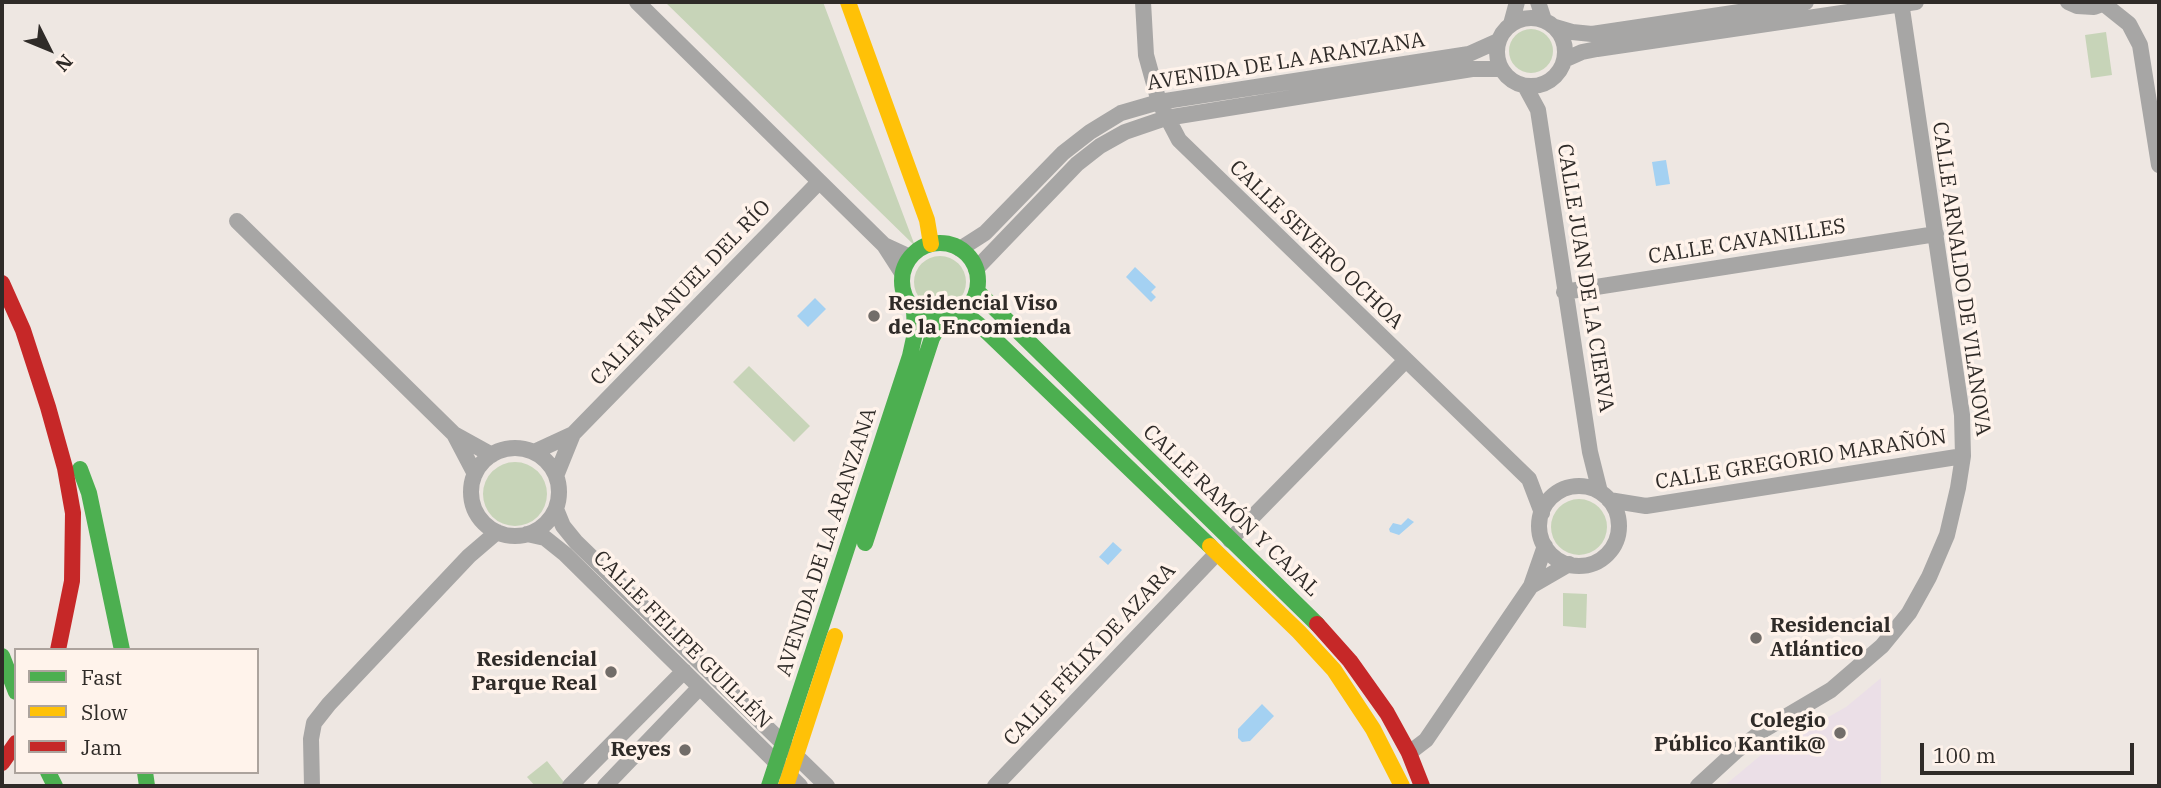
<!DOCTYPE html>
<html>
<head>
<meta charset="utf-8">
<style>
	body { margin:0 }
	#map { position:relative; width:2161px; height:788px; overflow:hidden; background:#eee7e2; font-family:"IBM Plex Serif",serif }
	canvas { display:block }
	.frame { position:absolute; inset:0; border:4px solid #2f2b28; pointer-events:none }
	.legend { position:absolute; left:14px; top:648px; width:245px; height:126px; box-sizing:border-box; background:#fff3eb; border:2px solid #aca39d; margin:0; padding:9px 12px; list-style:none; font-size:21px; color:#2f2b28 }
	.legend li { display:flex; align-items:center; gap:14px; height:35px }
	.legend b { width:35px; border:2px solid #aca39d }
	.north { position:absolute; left:14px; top:14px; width:70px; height:70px; -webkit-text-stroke:5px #fff3eb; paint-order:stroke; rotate:133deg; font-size:19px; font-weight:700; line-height:28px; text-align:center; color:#2f2b28 }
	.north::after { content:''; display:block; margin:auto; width:24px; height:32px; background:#2f2b28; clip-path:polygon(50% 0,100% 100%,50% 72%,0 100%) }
	.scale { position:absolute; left:1920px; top:743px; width:214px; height:32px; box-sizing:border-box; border:4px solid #2f2b28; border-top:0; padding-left:9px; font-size:21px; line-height:24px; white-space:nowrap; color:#2f2b28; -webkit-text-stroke:5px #fff3eb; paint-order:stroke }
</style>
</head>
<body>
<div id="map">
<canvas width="2161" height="788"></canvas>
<div class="frame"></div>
<ul class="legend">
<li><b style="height:9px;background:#4caf50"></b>Fast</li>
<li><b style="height:9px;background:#ffc107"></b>Slow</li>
<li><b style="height:9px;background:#c62828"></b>Jam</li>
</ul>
<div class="north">N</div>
<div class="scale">100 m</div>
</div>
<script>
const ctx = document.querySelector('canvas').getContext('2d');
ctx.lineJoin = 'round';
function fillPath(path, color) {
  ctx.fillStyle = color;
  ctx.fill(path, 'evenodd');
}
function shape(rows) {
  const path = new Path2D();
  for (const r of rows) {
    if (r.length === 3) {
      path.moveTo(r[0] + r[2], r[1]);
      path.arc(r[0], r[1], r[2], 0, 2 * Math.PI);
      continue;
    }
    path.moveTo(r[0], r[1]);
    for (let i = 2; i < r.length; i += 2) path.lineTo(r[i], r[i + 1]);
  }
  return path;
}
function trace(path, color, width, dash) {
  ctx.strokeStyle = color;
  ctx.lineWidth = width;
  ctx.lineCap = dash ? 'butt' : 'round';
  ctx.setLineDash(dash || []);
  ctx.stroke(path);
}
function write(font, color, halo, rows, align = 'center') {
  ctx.font = font + ' "IBM Plex Serif",serif';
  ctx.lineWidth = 7;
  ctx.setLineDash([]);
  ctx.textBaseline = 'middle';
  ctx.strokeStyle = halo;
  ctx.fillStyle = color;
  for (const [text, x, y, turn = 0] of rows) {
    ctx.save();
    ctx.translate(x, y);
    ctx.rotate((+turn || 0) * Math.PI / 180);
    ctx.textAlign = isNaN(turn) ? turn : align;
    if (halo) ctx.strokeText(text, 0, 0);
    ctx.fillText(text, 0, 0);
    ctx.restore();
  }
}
fillPath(shape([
	[1881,678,1881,786,1724,786,1761,755,1846,707]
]), '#ebdfe7');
fillPath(shape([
	[665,2,823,2,915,246],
	[1531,51,22],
	[2106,32,2112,75,2091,78,2085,35],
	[940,282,26],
	[749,366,810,426,794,442,733,382],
	[515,494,32],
	[1579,527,28],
	[1563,593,1587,594,1586,628,1563,626],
	[547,761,567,786,535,786,527,777]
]), '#c7d4b8');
fillPath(shape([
	[1666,160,1670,184,1656,186,1652,162],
	[1135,267,1156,287,1151,292,1156,297,1151,302,1126,277],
	[815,298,826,309,808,327,797,316],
	[1408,518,1414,522,1399,535,1390,532,1389,529,1393,523,1401,525],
	[1113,542,1122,550,1108,565,1099,557],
	[1262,704,1274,716,1250,741,1242,742,1238,738,1238,729]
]), '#a4d1f2');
trace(shape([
	[637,2,884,245,902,273],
	[1143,2,1146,55,1159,102,1179,140,1529,479,1542,513],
	[1538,2,1544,20],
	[2068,2,2077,6,2094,7,2108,2],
	[2104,4,2129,24,2140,45,2159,165],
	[1531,52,34],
	[1511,24,1517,2],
	[1555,27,1572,32,1592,34,1806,2],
	[1564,60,1582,52,1597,49,1916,2],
	[1525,86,1538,110,1590,452,1600,492],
	[237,221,454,434,492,455],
	[884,245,910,257],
	[960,249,985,233,1063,153,1090,132,1121,113,1159,102,1469,54,1498,41],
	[976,269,1077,164,1100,146,1125,132,1166,118,1472,69,1501,69],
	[1564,292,1936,234],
	[454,434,475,474],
	[515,492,44],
	[534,452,573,434,819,182],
	[556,476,573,434],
	[1579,526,40],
	[1609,500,1646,506,1963,456],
	[556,509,563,526,576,542,827,786],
	[527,534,545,538,565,554,800,786],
	[1230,540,1406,360],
	[1531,586,1569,564],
	[1409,753,1426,740,1531,586,1545,546],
	[312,786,311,739,314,723,329,704,469,556,497,532],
	[570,786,684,671],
	[605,786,700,687],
	[995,786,1217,553],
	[1698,786,1735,752,1765,729,1831,690,1882,646,1909,613,1929,577,1947,535,1958,488,1963,456,1962,415,1901,2]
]), '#a7a6a5', 16);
trace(shape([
	[940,281,38],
	[977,291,1317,624],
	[958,315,973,320,984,329,1210,546],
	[80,469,89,493,122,650],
	[865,543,932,338,943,319],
	[2,656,16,692],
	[48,772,55,786],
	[145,772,147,786],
	[769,786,910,356,915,333,914,310]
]), '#4caf50', 16);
trace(shape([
	[848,2,927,220,931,244],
	[1210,546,1299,632,1334,670,1373,729,1402,786],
	[786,786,835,636]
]), '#ffc107', 16);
trace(shape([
	[2,283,23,330,48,407,65,468,73,513,72,581,58,650],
	[1317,624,1350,661,1387,713,1409,753,1422,786],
	[2,763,16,743]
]), '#c62828', 16);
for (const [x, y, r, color] of [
	[874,316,7,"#726d69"],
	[1756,638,7,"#726d69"],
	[611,672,7,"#726d69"],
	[1840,733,7,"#726d69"],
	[685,750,7,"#726d69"]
]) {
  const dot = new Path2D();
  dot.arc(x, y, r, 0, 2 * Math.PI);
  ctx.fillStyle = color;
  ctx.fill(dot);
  trace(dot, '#fff3eb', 2.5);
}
write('21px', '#2f2b28', '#fff3eb', [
	["AVENIDA DE LA ARANZANA",1286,62,-9],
	["CALLE CAVANILLES",1747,242,-9],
	["CALLE SEVERO OCHOA",1316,245,44],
	["CALLE JUAN DE LA CIERVA",1585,278,81],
	["CALLE ARNALDO DE VILANOVA",1961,279,82],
	["CALLE MANUEL DEL RÍO",681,293,-46],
	["CALLE GREGORIO MARAÑÓN",1801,460,-9],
	["CALLE RAMÓN Y CAJAL",1231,511,44],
	["AVENIDA DE LA ARANZANA",827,542,-72],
	["CALLE FELIPE GUILLÉN",682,640,45],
	["CALLE FÉLIX DE AZARA",1090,655,-47]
]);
write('bold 21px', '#2f2b28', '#fff3eb', [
	["Residencial Viso",888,304,"left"],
	["de la Encomienda",888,328,"left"],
	["Residencial",1770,626,"left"],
	["Atlántico",1770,650,"left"],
	["Residencial",597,660],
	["Parque Real",597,684],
	["Colegio",1826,721],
	["Público Kantik@",1826,745],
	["Reyes",671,750]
], 'right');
</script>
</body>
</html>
